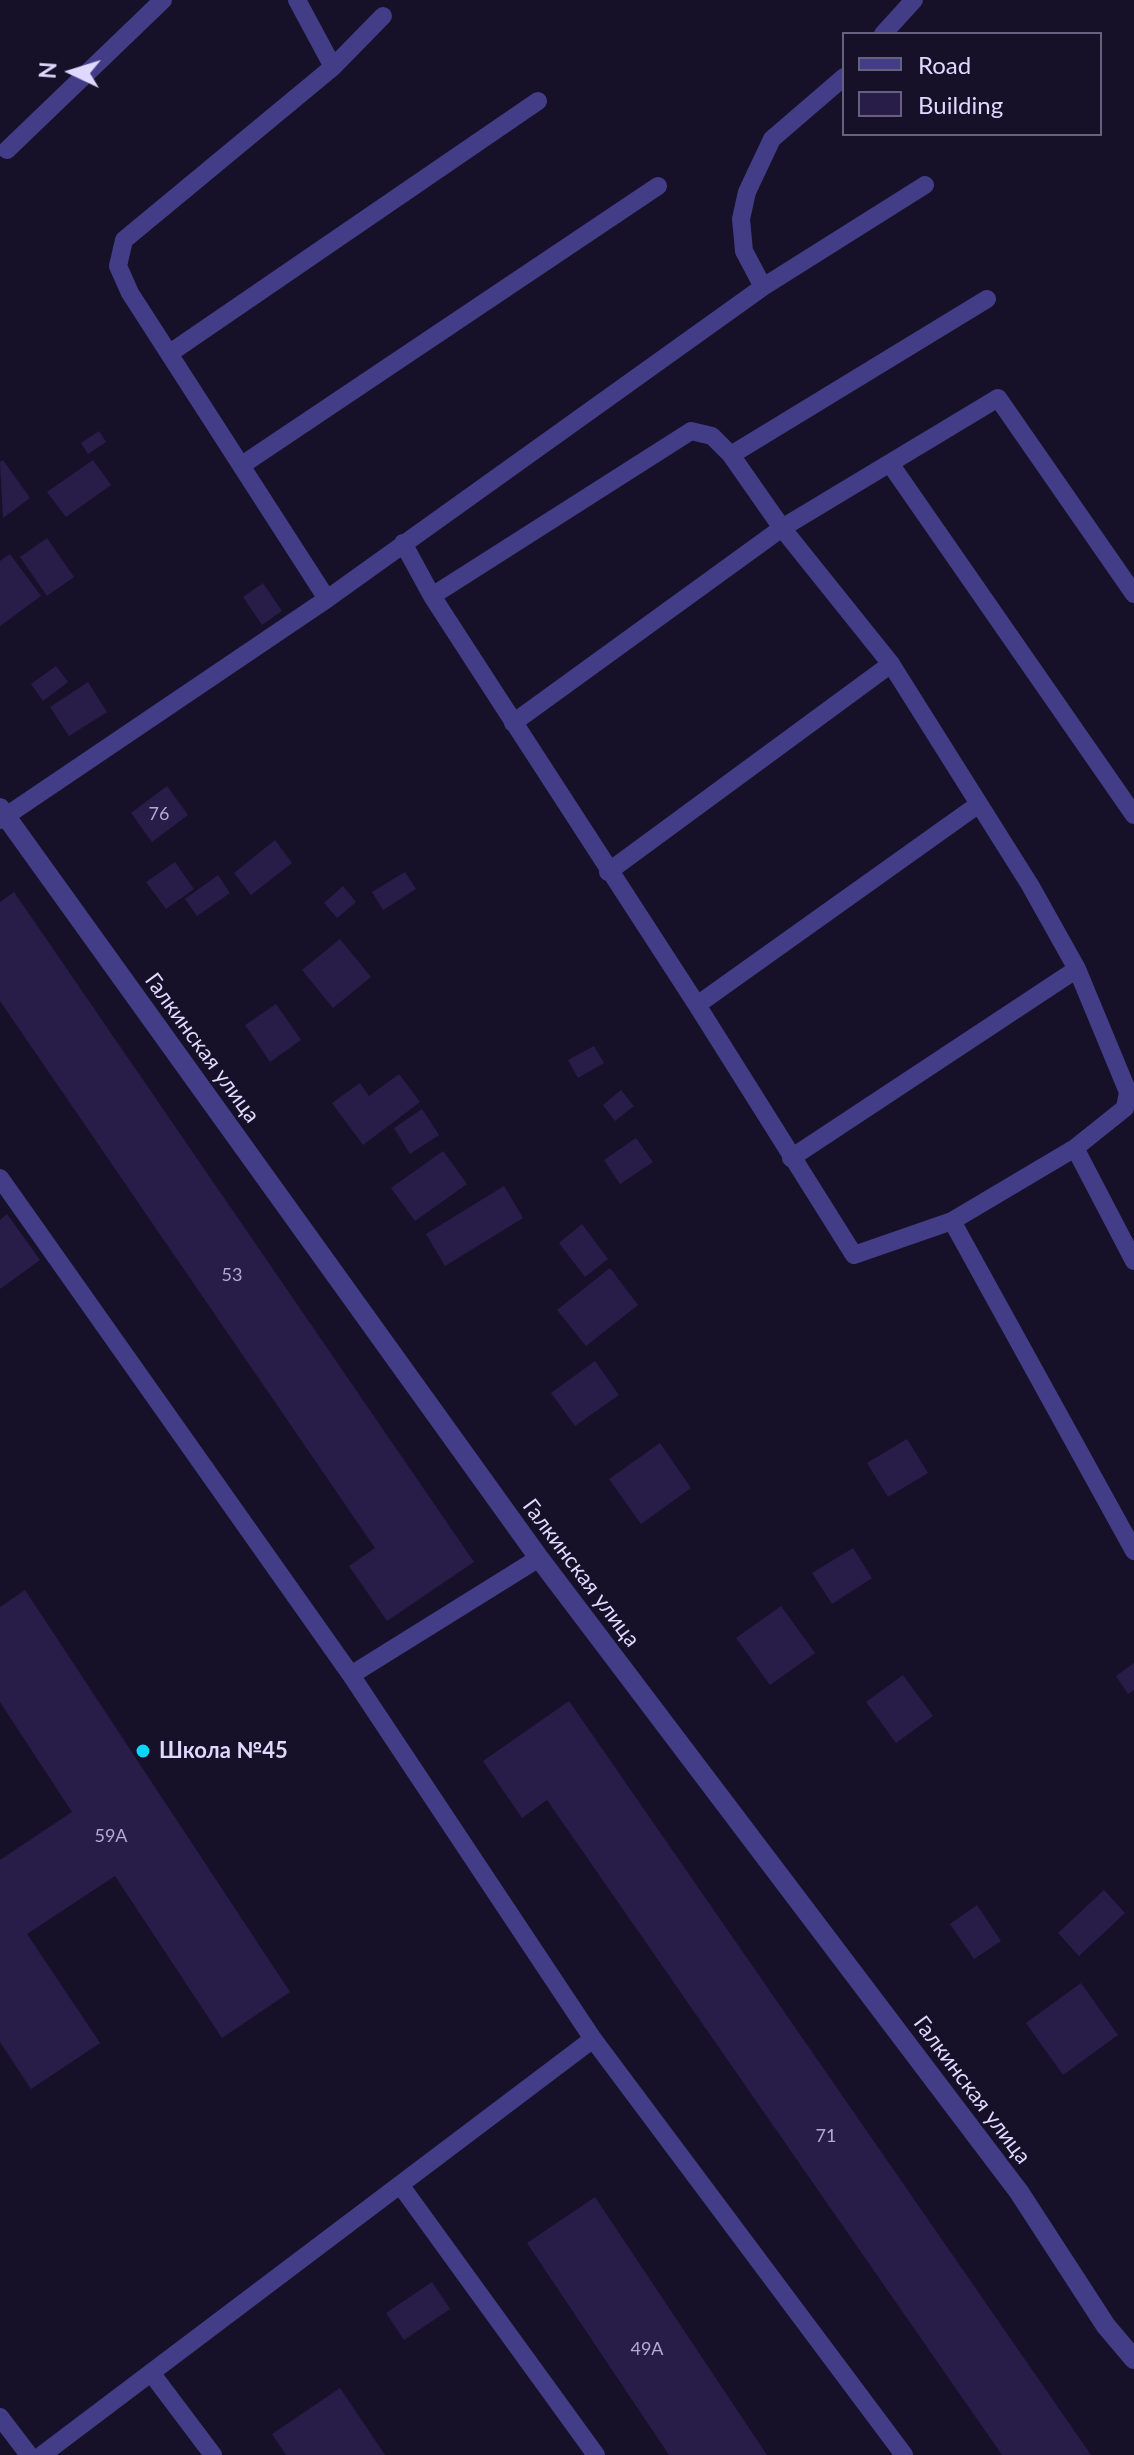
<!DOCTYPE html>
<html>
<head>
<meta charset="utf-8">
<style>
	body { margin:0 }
	#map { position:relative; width:1134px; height:2455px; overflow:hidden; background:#161129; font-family:Lato,sans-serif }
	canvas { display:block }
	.legend { position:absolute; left:842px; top:32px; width:260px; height:104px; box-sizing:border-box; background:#161129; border:2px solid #66617e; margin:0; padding:10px 14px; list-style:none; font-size:24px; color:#dfd9fe }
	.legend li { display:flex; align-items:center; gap:16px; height:40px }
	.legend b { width:40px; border:2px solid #66617e }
	.north { position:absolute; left:32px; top:32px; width:80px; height:80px; -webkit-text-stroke:6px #161129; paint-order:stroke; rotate:274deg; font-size:22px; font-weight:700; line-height:32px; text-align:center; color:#dfd9fe }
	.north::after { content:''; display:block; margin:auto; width:28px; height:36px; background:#dfd9fe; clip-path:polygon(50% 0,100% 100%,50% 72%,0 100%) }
</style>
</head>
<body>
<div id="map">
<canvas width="1134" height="2455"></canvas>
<ul class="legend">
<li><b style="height:10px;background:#433d87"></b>Road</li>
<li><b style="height:22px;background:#281d49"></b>Building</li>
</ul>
<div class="north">N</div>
</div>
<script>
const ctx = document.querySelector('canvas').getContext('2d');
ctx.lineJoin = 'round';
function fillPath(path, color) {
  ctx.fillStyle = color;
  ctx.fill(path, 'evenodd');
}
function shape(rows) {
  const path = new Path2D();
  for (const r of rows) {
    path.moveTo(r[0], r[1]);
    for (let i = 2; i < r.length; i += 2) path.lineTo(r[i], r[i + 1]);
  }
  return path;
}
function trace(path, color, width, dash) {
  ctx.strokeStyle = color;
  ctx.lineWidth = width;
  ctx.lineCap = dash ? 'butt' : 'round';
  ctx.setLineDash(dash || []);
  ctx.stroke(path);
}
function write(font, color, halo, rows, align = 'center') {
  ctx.font = font + ' Lato,sans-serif';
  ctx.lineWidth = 6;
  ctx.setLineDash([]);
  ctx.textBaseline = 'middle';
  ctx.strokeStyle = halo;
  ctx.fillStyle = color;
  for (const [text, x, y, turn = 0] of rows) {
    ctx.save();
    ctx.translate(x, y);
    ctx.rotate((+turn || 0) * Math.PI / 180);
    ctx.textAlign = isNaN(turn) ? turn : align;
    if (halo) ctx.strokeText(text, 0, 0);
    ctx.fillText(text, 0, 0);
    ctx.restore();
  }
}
fillPath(shape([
	[99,431,106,442,88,454,81,443],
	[3,460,30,498,3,518,0,462],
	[93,460,111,485,66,517,47,492],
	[47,538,74,577,47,596,20,557],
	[10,554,41,596,0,626,0,561],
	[263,583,282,611,262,625,243,597],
	[56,666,68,682,43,701,31,684],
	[88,682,107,712,69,736,50,707],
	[167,786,188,815,152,842,131,813],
	[275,840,292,863,251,895,234,873],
	[175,862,194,889,166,909,146,882],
	[405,872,416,889,383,910,372,892],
	[218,875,230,893,197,916,185,899],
	[343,886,356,902,337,918,324,903],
	[14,892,474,1562,387,1621,349,1566,375,1548,0,1001,0,902],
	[340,939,371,977,333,1008,302,970],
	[276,1004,301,1040,270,1062,245,1025],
	[594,1046,604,1063,578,1078,568,1060],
	[399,1074,420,1102,363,1145,332,1103,360,1083,369,1096],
	[621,1090,634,1106,615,1121,603,1105],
	[422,1109,439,1135,410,1154,394,1128],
	[636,1138,653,1162,620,1184,604,1160],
	[443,1151,467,1184,415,1221,391,1188],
	[504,1186,523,1218,445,1266,426,1234],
	[7,1214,40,1260,0,1289,0,1220],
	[582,1224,608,1259,585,1277,559,1243],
	[610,1268,638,1305,586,1346,557,1310],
	[595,1361,619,1395,575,1426,551,1393],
	[907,1439,928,1473,888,1497,867,1463],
	[660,1443,691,1488,641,1524,609,1479],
	[853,1548,872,1578,832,1604,812,1573],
	[25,1590,290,1992,222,2038,115,1876,27,1934,100,2043,31,2089,0,2042,0,1860,72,1812,0,1702,0,1607],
	[781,1606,815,1653,770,1685,736,1638],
	[1134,1663,1134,1690,1128,1694,1116,1676],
	[903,1675,933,1716,896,1743,866,1702],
	[569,1701,1091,2455,1002,2455,547,1800,522,1818,483,1761],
	[1104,1890,1125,1913,1079,1956,1058,1933],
	[977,1905,1001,1941,974,1959,950,1924],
	[1081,1983,1118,2035,1063,2075,1026,2023],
	[595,2197,767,2455,669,2455,527,2243],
	[432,2282,450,2309,404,2340,386,2313],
	[340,2388,385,2455,286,2455,272,2434]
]), '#281d49');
trace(shape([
	[297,0,333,67,124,240,118,266,130,293,327,599],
	[883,34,914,0],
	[333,67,383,16],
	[7,150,163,0],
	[763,287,744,251,741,219,747,192,772,139,844,77],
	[170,353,538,101],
	[731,455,987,299],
	[242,465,658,186],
	[891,465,1134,815],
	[403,543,432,596,697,1005,854,1255,952,1221,1134,1551],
	[432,596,691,431,712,436,731,455,782,528,891,664,1030,885,1077,969,1128,1092,1125,1108,1075,1148],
	[513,723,782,528,998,398,1134,594],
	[0,820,327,599,763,287,925,185],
	[608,872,891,664],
	[697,1005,979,804],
	[791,1158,1077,969],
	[0,1178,351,1675,593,2039,904,2455],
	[952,1221,1075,1148,1134,1261],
	[351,1675,539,1558],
	[401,2186,596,2455],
	[152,2374,213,2455],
	[0,2417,29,2455],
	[42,2455,593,2039]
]), '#433d87', 18);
trace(shape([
	[0,808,539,1558,1019,2192,1106,2326,1134,2359]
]), '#433d87', 20);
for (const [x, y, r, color] of [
	[143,1751,8,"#09d6fa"]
]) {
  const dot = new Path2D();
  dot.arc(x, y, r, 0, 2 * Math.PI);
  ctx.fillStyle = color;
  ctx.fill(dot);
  trace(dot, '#161129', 3);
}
write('18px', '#b1aad1', null, [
	["76",159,814],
	["53",232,1275],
	["59А",111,1836],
	["71",826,2136],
	["49А",647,2349]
]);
write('22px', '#dfd9fe', '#161129', [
	["Галкинская улица",202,1048,54],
	["Галкинская улица",581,1573,53],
	["Галкинская улица",972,2090,53]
]);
write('bold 22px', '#dfd9fe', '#161129', [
	["Школа №45",159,1751]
], 'left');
</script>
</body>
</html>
